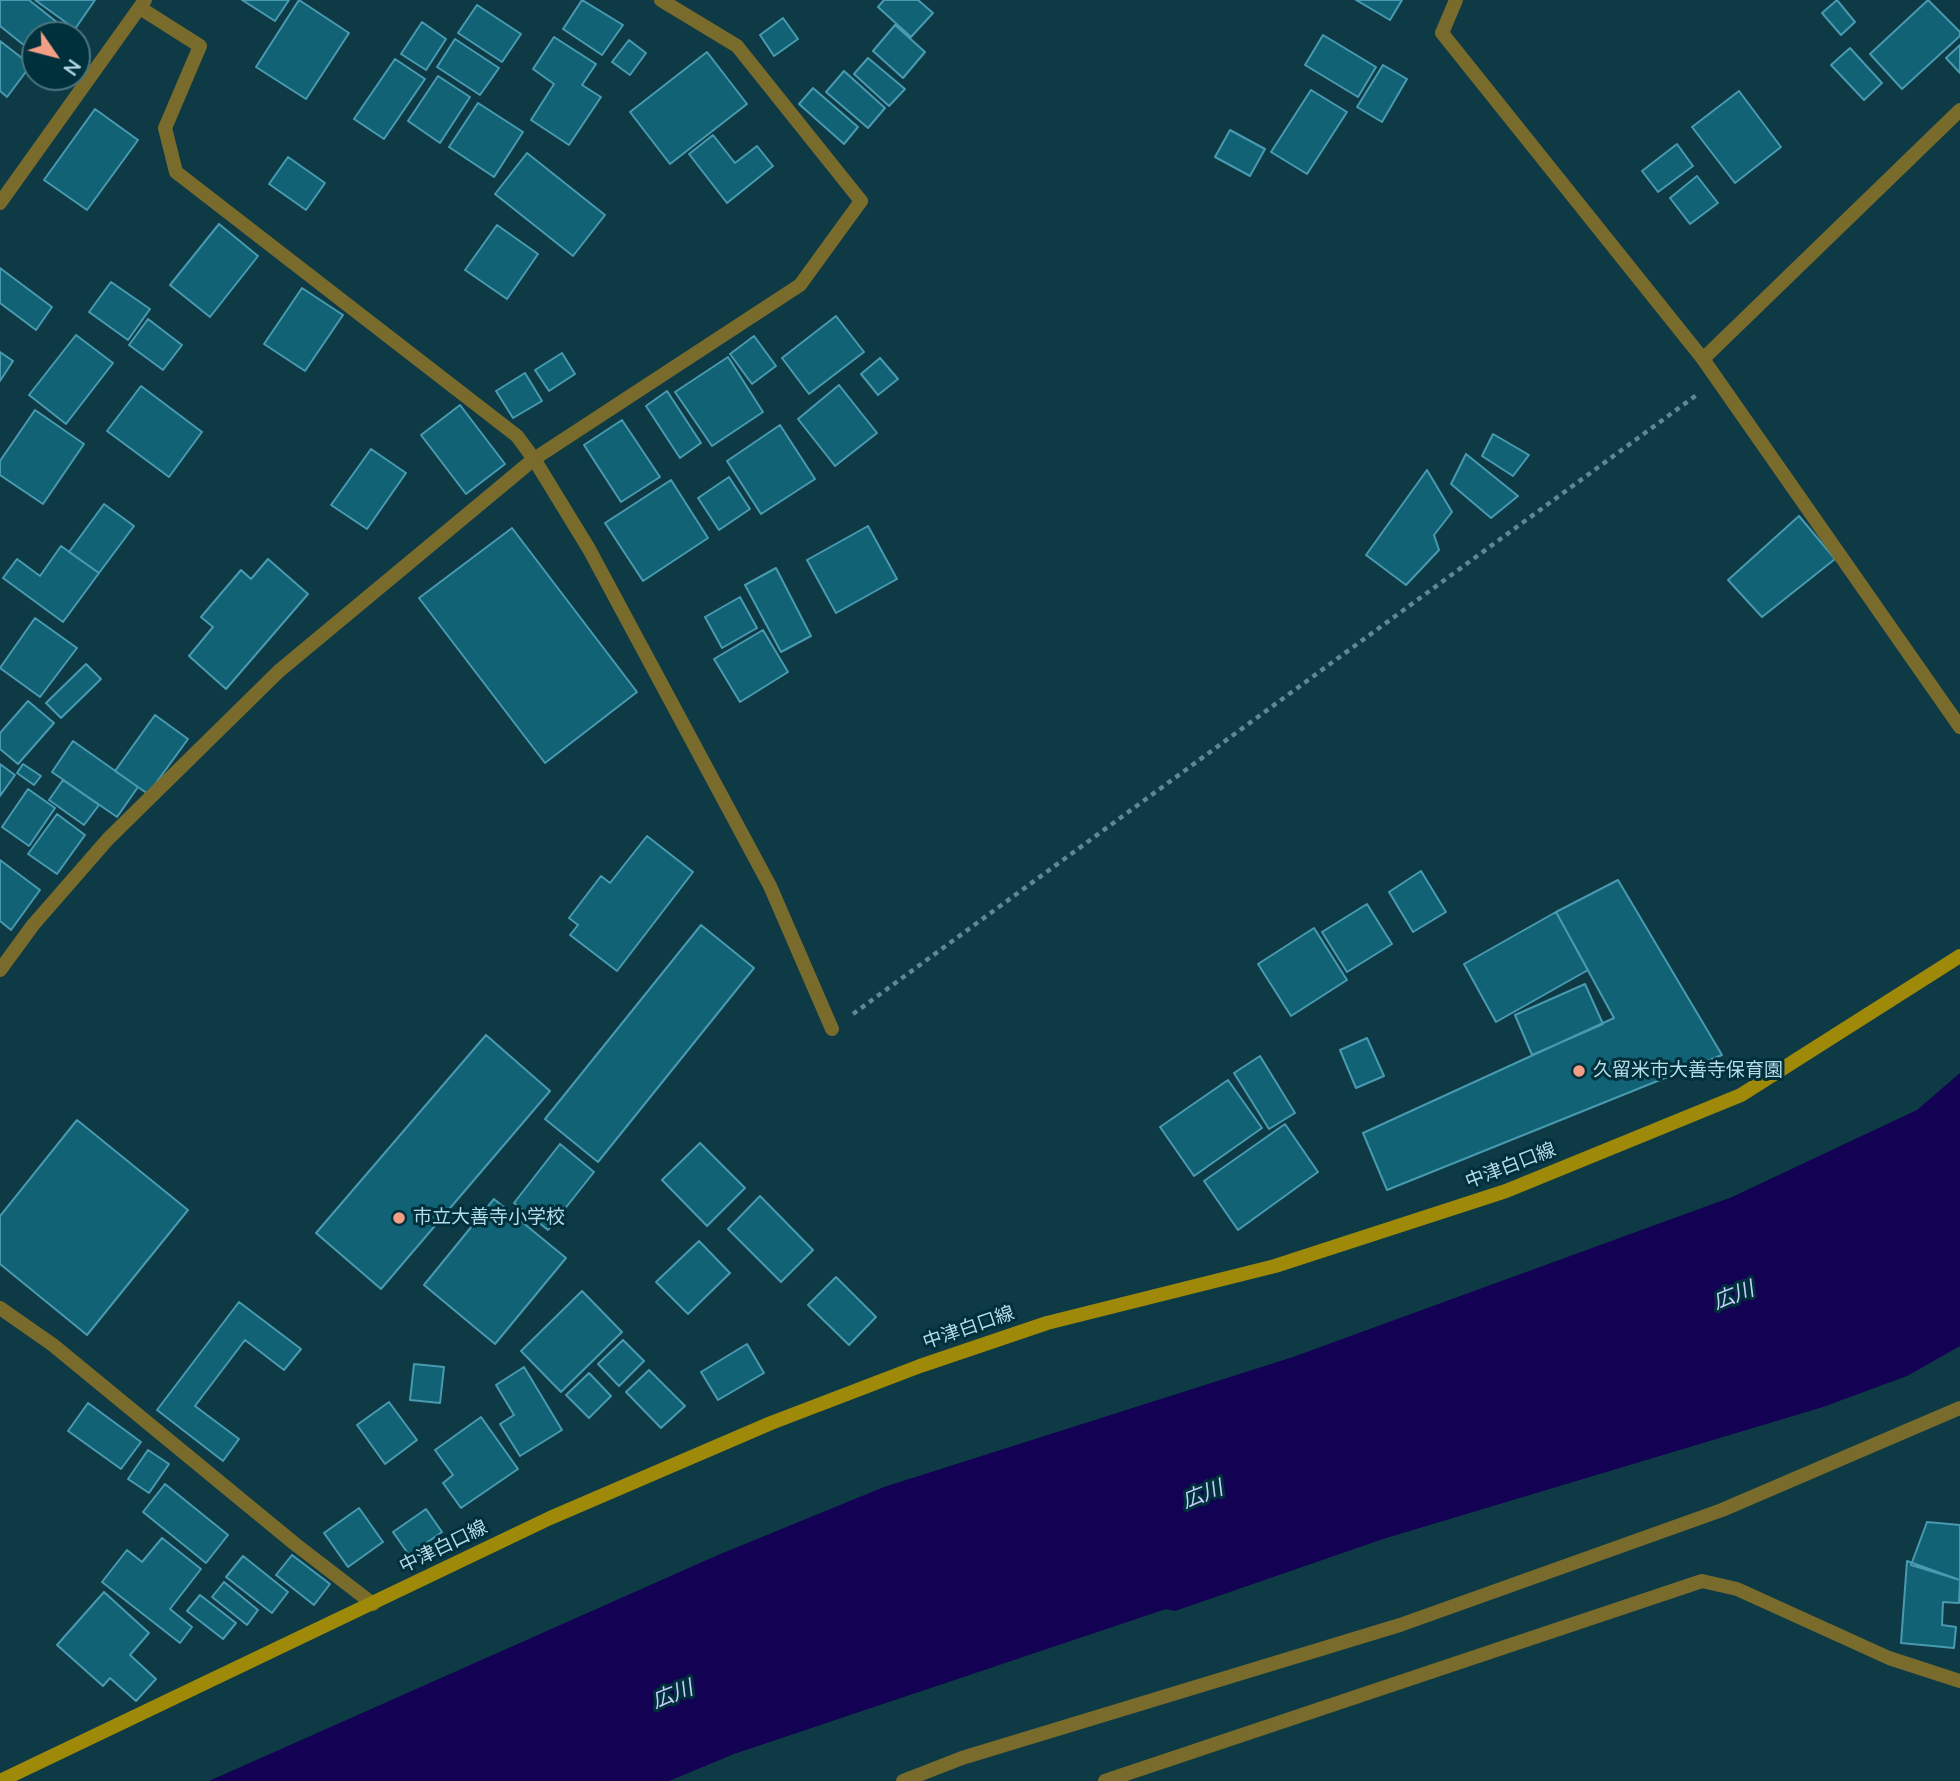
<!DOCTYPE html>
<html>
<head>
<meta charset="utf-8">
<style>
	body { margin:0 }
	#map { position:relative; width:1960px; height:1781px; overflow:hidden; background:#0d3a45; font-family:"Nunito Sans",sans-serif }
	canvas { display:block }
	.north { position:absolute; left:21px; top:21px; width:70px; height:70px; box-sizing:border-box; background:#00303b; border:2px solid #48747f; border-radius:50%; rotate:125deg; font-size:19px; font-weight:700; line-height:28px; text-align:center; color:#b5dbe6 }
	.north::after { content:''; display:block; margin:auto; width:24px; height:32px; background:#f39f85; clip-path:polygon(50% 0,100% 100%,50% 72%,0 100%) }
</style>
</head>
<body>
<div id="map">
<canvas width="1960" height="1781"></canvas>
<div class="north">N</div>
</div>
<script>
const ctx = document.querySelector('canvas').getContext('2d');
ctx.lineJoin = 'round';
function fillPath(path, color) {
  ctx.fillStyle = color;
  ctx.fill(path, 'evenodd');
}
function shape(rows) {
  const path = new Path2D();
  for (const r of rows) {
    path.moveTo(r[0], r[1]);
    for (let i = 2; i < r.length; i += 2) path.lineTo(r[i], r[i + 1]);
  }
  return path;
}
function trace(path, color, width, dash) {
  ctx.strokeStyle = color;
  ctx.lineWidth = width;
  ctx.lineCap = dash ? 'butt' : 'round';
  ctx.setLineDash(dash || []);
  ctx.stroke(path);
}
function write(font, color, halo, rows, align = 'center') {
  ctx.font = font + ' "Nunito Sans","Noto Sans JP",sans-serif';
  ctx.lineWidth = 6;
  ctx.setLineDash([]);
  ctx.textBaseline = 'middle';
  ctx.strokeStyle = halo;
  ctx.fillStyle = color;
  for (const [text, x, y, turn = 0] of rows) {
    ctx.save();
    ctx.translate(x, y);
    ctx.rotate((+turn || 0) * Math.PI / 180);
    ctx.textAlign = isNaN(turn) ? turn : align;
    if (halo) ctx.strokeText(text, 0, 0);
    ctx.fillText(text, 0, 0);
    ctx.restore();
  }
}
fillPath(shape([
	[1960,1073,1960,1346,1907,1376,1823,1407,1383,1539,1175,1611,1166,1609,734,1754,669,1781,209,1781,718,1555,884,1487,1293,1357,1732,1197,1917,1110]
]), '#130253');
const building = shape([
	[0,0,29,0,73,35,35,35,35,54,0,26,0,0],
	[35,0,95,0,75,29,35,0],
	[242,0,289,0,275,21,242,0],
	[299,0,349,33,306,99,256,67,299,0],
	[582,0,623,25,602,55,563,29,582,0],
	[884,0,918,0,933,13,911,37,878,7,884,0],
	[1356,0,1402,0,1390,20,1356,0],
	[1837,0,1855,22,1841,35,1822,13,1837,0],
	[1928,0,1960,32,1960,36,1902,89,1870,54,1928,0],
	[477,5,521,34,502,62,458,33,477,5],
	[783,18,798,39,774,56,760,35,783,18],
	[422,22,446,39,426,70,401,54,422,22],
	[895,25,925,52,903,78,873,51,895,25],
	[1323,35,1376,67,1358,97,1305,65,1323,35],
	[554,37,596,64,582,85,601,97,569,145,531,120,554,84,533,69,554,37],
	[455,39,499,68,480,95,437,67,455,39],
	[629,40,646,53,630,75,612,62,629,40],
	[0,41,31,65,7,97,0,91,0,41],
	[1960,45,1960,73,1946,58,1960,45],
	[1850,48,1882,83,1864,100,1831,65,1850,48],
	[707,52,747,104,670,164,630,112,707,52],
	[868,58,905,89,889,106,854,74,868,58],
	[395,59,425,79,384,139,354,119,395,59],
	[1383,65,1407,79,1382,122,1357,107,1383,65],
	[844,71,885,108,868,128,826,92,844,71],
	[438,76,470,97,440,143,408,121,438,76],
	[813,88,858,127,844,144,799,104,813,88],
	[1311,90,1347,112,1307,174,1271,152,1311,90],
	[1739,91,1781,147,1735,183,1692,127,1739,91],
	[478,103,523,132,494,177,449,147,478,103],
	[95,109,138,140,87,210,44,180,95,109],
	[1230,130,1265,149,1250,176,1215,157,1230,130],
	[713,135,735,163,757,146,773,166,727,203,689,154,713,135],
	[1677,144,1693,166,1658,192,1642,171,1677,144],
	[527,153,605,215,573,256,495,194,527,153],
	[288,157,325,183,306,210,269,184,288,157],
	[1697,176,1718,203,1690,224,1670,198,1697,176],
	[219,224,258,256,210,317,170,285,219,224],
	[497,225,538,254,507,299,465,270,497,225],
	[0,268,52,307,36,330,0,303,0,268],
	[111,282,150,309,128,340,89,312,111,282],
	[302,288,343,315,305,371,264,344,302,288],
	[836,316,864,352,809,394,782,358,836,316],
	[148,319,182,345,163,370,129,345,148,319],
	[76,335,113,363,66,424,29,395,76,335],
	[754,336,776,366,752,384,730,354,754,336],
	[0,352,13,361,0,381,0,352],
	[562,353,575,374,549,391,535,370,562,353],
	[728,357,763,412,712,446,675,392,728,357],
	[880,358,898,379,878,395,861,374,880,358],
	[525,373,542,401,513,418,496,391,525,373],
	[839,385,877,433,835,466,798,419,839,385],
	[141,386,202,432,169,477,107,431,141,386],
	[667,391,701,443,680,458,646,406,667,391],
	[460,405,505,464,466,494,421,435,460,405],
	[35,410,84,444,43,504,0,475,0,461,35,410],
	[622,420,660,477,621,502,584,445,622,420],
	[780,425,815,479,761,514,727,461,780,425],
	[1493,434,1529,455,1513,476,1482,456,1493,434],
	[371,449,406,473,367,529,331,505,371,449],
	[1466,454,1518,496,1491,518,1451,484,1466,454],
	[1427,470,1452,512,1434,535,1439,550,1406,585,1366,555,1427,470],
	[729,477,750,509,719,530,698,498,729,477],
	[671,480,708,538,643,581,605,523,671,480],
	[104,504,134,526,99,573,69,552,104,504],
	[1799,516,1835,559,1762,617,1728,580,1799,516],
	[868,526,897,579,836,613,807,560,868,526],
	[512,528,637,692,545,763,419,598,512,528],
	[61,546,99,573,63,622,3,578,17,559,40,576,61,546],
	[268,559,308,594,226,689,189,656,213,627,201,617,241,570,251,579,268,559],
	[776,568,811,636,781,652,745,585,776,568],
	[740,597,757,628,722,648,705,617,740,597],
	[35,618,77,648,40,697,0,668,35,618],
	[763,630,788,672,740,702,714,659,763,630],
	[86,664,101,679,61,718,46,703,86,664],
	[28,701,54,723,18,764,0,749,0,733,28,701],
	[155,715,188,739,148,794,115,771,155,715],
	[73,741,138,787,117,817,52,772,73,741],
	[0,764,15,775,0,796,0,764],
	[23,764,41,776,34,785,17,773,23,764],
	[63,780,99,805,84,825,49,800,63,780],
	[28,789,55,808,29,846,2,827,28,789],
	[57,814,85,835,57,874,28,854,57,814],
	[647,836,693,872,617,971,570,935,578,925,569,918,601,876,610,883,647,836],
	[0,860,40,890,11,930,0,921,0,860],
	[1421,871,1446,912,1413,932,1389,892,1421,871],
	[1618,880,1722,1055,1387,1190,1363,1133,1614,1018,1556,912,1618,880],
	[1367,904,1392,944,1347,972,1322,932,1367,904],
	[1556,912,1588,970,1496,1022,1464,964,1556,912],
	[701,925,754,968,598,1162,545,1119,701,925],
	[1314,928,1347,980,1291,1016,1258,964,1314,928],
	[1585,984,1603,1024,1532,1055,1515,1015,1585,984],
	[486,1035,550,1091,381,1289,316,1233,486,1035],
	[1367,1038,1384,1076,1356,1088,1340,1050,1367,1038],
	[1260,1056,1295,1113,1269,1129,1234,1073,1260,1056],
	[1228,1080,1262,1128,1194,1176,1160,1127,1228,1080],
	[77,1120,188,1210,87,1335,0,1264,0,1216,77,1120],
	[1285,1124,1318,1172,1238,1230,1204,1181,1285,1124],
	[700,1143,745,1188,707,1226,662,1180,700,1143],
	[560,1144,594,1172,548,1230,514,1203,560,1144],
	[760,1196,813,1250,781,1282,728,1229,760,1196],
	[494,1199,566,1258,495,1344,424,1285,494,1199],
	[699,1241,730,1273,688,1314,656,1282,699,1241],
	[836,1277,876,1317,849,1345,808,1305,836,1277],
	[582,1291,622,1332,561,1392,521,1351,582,1291],
	[239,1302,301,1349,284,1370,245,1340,195,1406,239,1439,223,1461,157,1410,239,1302],
	[623,1340,644,1361,619,1386,598,1364,623,1340],
	[747,1344,764,1373,718,1400,701,1372,747,1344],
	[414,1364,444,1367,440,1403,410,1400,414,1364],
	[524,1367,562,1430,520,1456,500,1424,514,1415,496,1385,524,1367],
	[649,1370,685,1406,661,1428,626,1392,649,1370],
	[589,1373,611,1396,589,1418,566,1395,589,1373],
	[389,1402,417,1440,385,1464,357,1425,389,1402],
	[88,1403,141,1442,121,1469,68,1431,88,1403],
	[481,1417,518,1469,461,1508,443,1483,453,1475,435,1450,481,1417],
	[148,1450,169,1464,149,1493,128,1479,148,1450],
	[165,1484,228,1535,206,1563,143,1512,165,1484],
	[359,1508,383,1542,348,1567,324,1533,359,1508],
	[426,1509,442,1532,409,1555,393,1532,426,1509],
	[1927,1522,1960,1525,1960,1580,1911,1565,1927,1522],
	[162,1538,201,1569,170,1609,192,1627,180,1643,102,1582,127,1550,142,1562,162,1538],
	[292,1555,330,1584,314,1605,276,1575,292,1555],
	[243,1556,288,1592,272,1613,226,1577,243,1556],
	[1907,1561,1960,1580,1959,1603,1943,1602,1942,1625,1956,1627,1954,1648,1901,1643,1907,1561],
	[224,1582,258,1610,247,1625,212,1597,224,1582],
	[104,1592,149,1633,130,1655,156,1679,136,1701,110,1678,103,1686,57,1645,104,1592],
	[200,1595,236,1623,223,1639,187,1611,200,1595]
]);
fillPath(building, '#106274');
trace(building, '#499ab0', 2);
trace(shape([
	[853,1014,1698,394]
]), '#5e8893', 4.5, [5, 5]);
trace(shape([
	[661,0,737,46,861,201],
	[140,8,200,46,165,128,176,172,517,436,534,459],
	[1703,359,1960,727]
]), '#796b2b', 14);
trace(shape([
	[1456,0,1442,33,1703,359,1960,110],
	[0,203,145,0],
	[534,459,589,549,770,886,832,1029],
	[0,970,33,925,108,839,279,671,534,459,800,285,861,201],
	[0,1308,53,1345,295,1544,373,1604],
	[903,1781,962,1758,1400,1625,1722,1510,1960,1408],
	[1105,1781,1702,1581,1737,1589,1889,1658,1960,1681]
]), '#796b2b', 14);
trace(shape([
	[0,1781,550,1518,771,1423,920,1366,1047,1323,1275,1266,1506,1191,1741,1095,1960,956]
]), '#9f8908', 14);
for (const [x, y, r, color] of [
	[1579,1071,7,"#f39f85"],
	[399,1218,7,"#f39f85"]
]) {
  const dot = new Path2D();
  dot.arc(x, y, r, 0, 2 * Math.PI);
  ctx.fillStyle = color;
  ctx.fill(dot);
  trace(dot, '#00303b', 2.5);
}
write('19px', '#b5dbe6', '#00303b', [
	["久留米市大善寺保育園",1593,1071],
	["市立大善寺小学校",413,1218]
], 'left');
write('19px', '#b5dbe6', '#00303b', [
	["中津白口線",1511,1167,-21],
	["中津白口線",969,1329,-19],
	["中津白口線",444,1548,-26]
]);
write('italic 21px', '#c7cffc', '#00303b', [
	["広川",1734,1297,-21],
	["広川",1203,1496,-21],
	["広川",673,1696,-21]
]);
</script>
</body>
</html>
